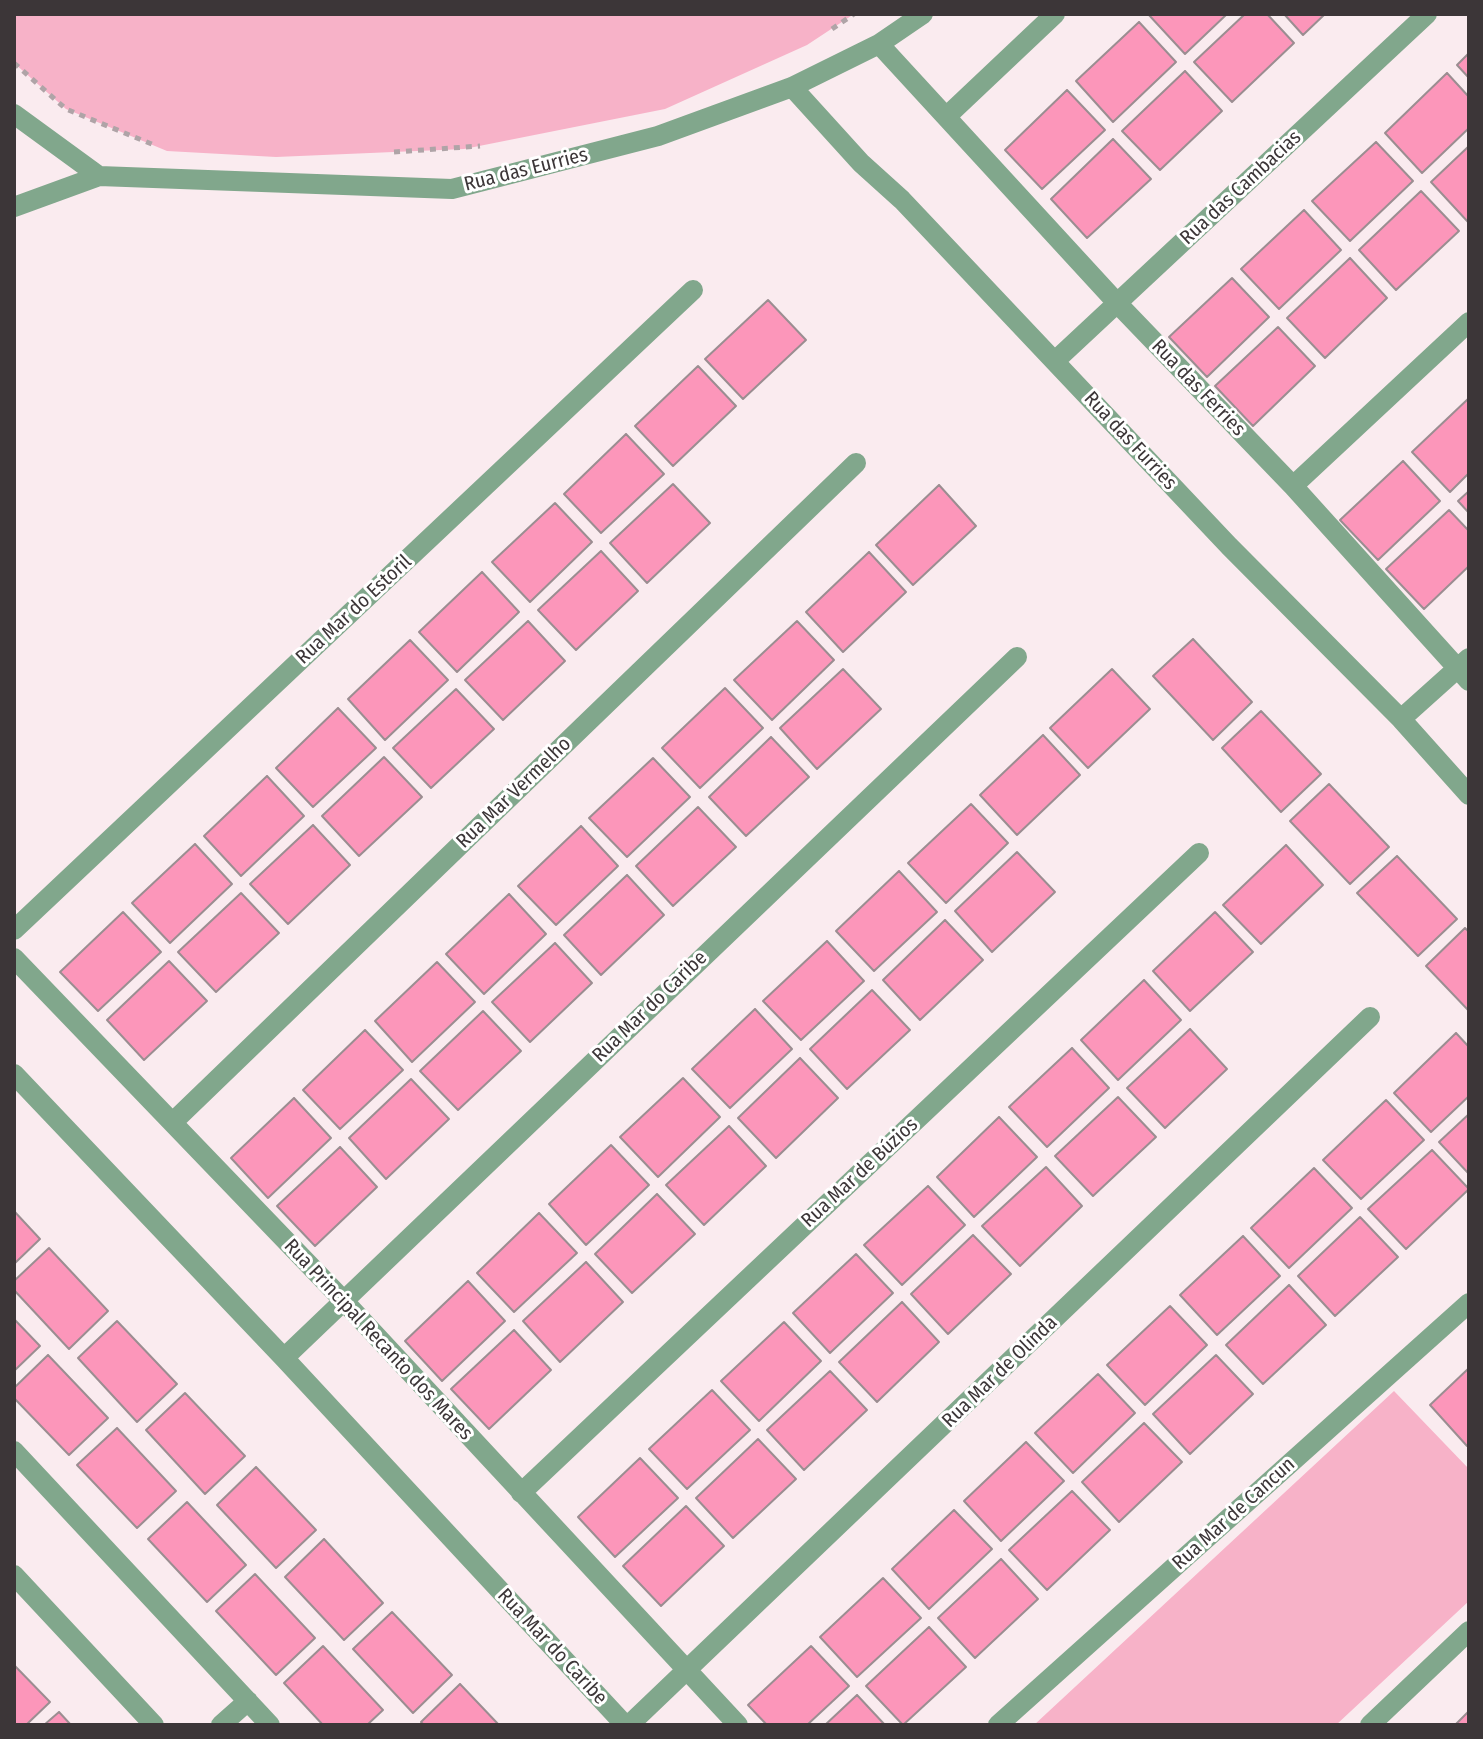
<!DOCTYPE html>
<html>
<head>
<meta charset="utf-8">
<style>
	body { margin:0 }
	#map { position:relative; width:1483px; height:1739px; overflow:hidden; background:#faebef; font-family:"Fira Sans Condensed",sans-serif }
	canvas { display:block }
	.frame { position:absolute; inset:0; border:16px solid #3c3638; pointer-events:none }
</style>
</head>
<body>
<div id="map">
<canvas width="1483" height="1739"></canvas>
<div class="frame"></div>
</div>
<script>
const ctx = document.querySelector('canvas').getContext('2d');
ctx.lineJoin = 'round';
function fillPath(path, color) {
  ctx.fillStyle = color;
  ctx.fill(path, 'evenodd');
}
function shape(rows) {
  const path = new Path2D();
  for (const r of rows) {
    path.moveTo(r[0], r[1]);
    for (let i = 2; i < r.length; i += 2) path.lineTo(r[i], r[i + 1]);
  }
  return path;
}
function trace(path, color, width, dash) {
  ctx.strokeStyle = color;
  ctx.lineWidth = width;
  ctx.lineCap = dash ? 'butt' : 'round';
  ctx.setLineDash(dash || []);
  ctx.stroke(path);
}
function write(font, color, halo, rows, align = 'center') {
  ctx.font = font + ' "Fira Sans Condensed",sans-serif';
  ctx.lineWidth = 6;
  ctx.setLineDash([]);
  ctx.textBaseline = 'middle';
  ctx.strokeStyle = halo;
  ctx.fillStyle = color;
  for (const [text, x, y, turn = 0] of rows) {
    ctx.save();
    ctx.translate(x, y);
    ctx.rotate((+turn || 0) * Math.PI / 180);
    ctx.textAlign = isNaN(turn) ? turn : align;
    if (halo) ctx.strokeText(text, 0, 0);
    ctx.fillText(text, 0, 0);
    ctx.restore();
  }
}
fillPath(shape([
	[14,14,854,14,807,45,665,109,464,149,276,157,167,151,66,109,14,63],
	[1394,1391,1469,1469,1469,1601,1336,1725,1034,1725]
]), '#f7b2c8');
const building = shape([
	[1148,14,1227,14,1185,54,1148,14],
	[1245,14,1267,14,1294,43,1232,102,1194,62,1245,14],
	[1284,14,1325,14,1303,35,1284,14],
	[1139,22,1176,62,1113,122,1076,81,1139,22],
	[1469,53,1469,78,1457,65,1469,53],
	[1185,71,1222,111,1160,170,1122,131,1185,71],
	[1447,73,1469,97,1469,128,1422,173,1385,133,1447,73],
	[1067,90,1105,130,1042,189,1005,150,1067,90],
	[1113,139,1151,179,1087,238,1051,199,1113,139],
	[1376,142,1413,181,1350,241,1312,201,1376,142],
	[1469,146,1469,221,1468,222,1431,182,1469,146],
	[1421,191,1459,231,1396,290,1359,250,1421,191],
	[1304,210,1341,250,1279,309,1241,269,1304,210],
	[1350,258,1387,298,1325,358,1287,318,1350,258],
	[1232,278,1269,317,1207,377,1169,337,1232,278],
	[768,300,806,340,743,399,705,359,768,300],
	[1278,327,1315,366,1253,426,1215,386,1278,327],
	[698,366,736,406,673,466,635,426,698,366],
	[1469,398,1469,473,1450,492,1412,452,1469,398],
	[626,434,664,474,601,533,564,494,626,434],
	[1403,461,1440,501,1378,560,1340,520,1403,461],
	[673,484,710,523,647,583,610,543,673,484],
	[939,485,976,526,913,585,876,545,939,485],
	[1469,491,1469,513,1458,501,1469,491],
	[555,503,592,542,530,602,492,562,555,503],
	[1449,510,1469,531,1469,566,1424,609,1386,569,1449,510],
	[601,551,638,591,576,650,538,610,601,551],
	[869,552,906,592,843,652,806,612,869,552],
	[482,572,519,612,457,672,419,632,482,572],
	[528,621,565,661,503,720,465,680,528,621],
	[797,621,834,660,772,720,734,680,797,621],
	[1193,639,1252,702,1213,740,1153,676,1193,639],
	[410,640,448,680,385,740,348,699,410,640],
	[843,669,881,709,817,769,780,728,843,669],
	[1112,669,1150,709,1088,768,1050,728,1112,669],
	[725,688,763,728,700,788,662,748,725,688],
	[456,689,494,729,431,788,393,748,456,689],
	[338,708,376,748,313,807,276,768,338,708],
	[1261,711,1321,774,1281,812,1222,748,1261,711],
	[1043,735,1080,775,1017,835,980,795,1043,735],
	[771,737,809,777,746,836,709,797,771,737],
	[384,757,422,797,359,856,322,816,384,757],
	[653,758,690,797,627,857,589,818,653,758],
	[267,776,304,816,241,876,204,836,267,776],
	[1329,784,1389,847,1350,884,1290,821,1329,784],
	[971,804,1008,843,946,903,908,863,971,804],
	[698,807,736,847,673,906,636,866,698,807],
	[313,825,350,865,288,924,250,884,313,825],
	[581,826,618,866,556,925,518,886,581,826],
	[195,844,232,884,170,943,132,903,195,844],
	[1286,845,1323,885,1261,944,1223,905,1286,845],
	[1017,852,1055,892,992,952,955,911,1017,852],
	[1397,856,1457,919,1418,956,1357,893,1397,856],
	[899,871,937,912,874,971,836,931,899,871],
	[627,875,664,915,601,975,564,935,627,875],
	[241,893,279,933,216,992,178,952,241,893],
	[509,894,546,934,484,994,446,954,509,894],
	[123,912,161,952,98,1011,60,972,123,912],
	[1215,912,1253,952,1190,1011,1153,971,1215,912],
	[945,920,983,960,920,1020,883,980,945,920],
	[1465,928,1469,932,1469,1011,1426,966,1465,928],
	[827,941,864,981,801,1040,763,1001,827,941],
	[555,943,592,983,530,1042,492,1002,555,943],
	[169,961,207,1001,144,1060,107,1020,169,961],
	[437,962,475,1002,412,1062,375,1021,437,962],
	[1144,980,1181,1020,1118,1080,1081,1040,1144,980],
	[872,990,910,1030,847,1089,810,1049,872,990],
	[755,1009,792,1049,730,1108,692,1069,755,1009],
	[483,1011,521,1051,458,1110,420,1071,483,1011],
	[1190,1029,1227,1069,1165,1128,1127,1088,1190,1029],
	[365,1030,403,1070,340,1129,303,1090,365,1030],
	[1456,1033,1469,1047,1469,1096,1431,1132,1394,1093,1456,1033],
	[1072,1048,1109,1088,1047,1147,1009,1107,1072,1048],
	[800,1058,838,1098,776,1158,738,1118,800,1058],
	[683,1078,720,1117,658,1177,620,1137,683,1078],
	[411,1079,449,1119,386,1179,349,1138,411,1079],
	[1118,1097,1156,1137,1093,1196,1055,1156,1118,1097],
	[294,1098,331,1138,268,1198,231,1158,294,1098],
	[1386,1100,1424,1140,1361,1199,1323,1160,1386,1100],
	[1469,1114,1469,1174,1439,1142,1469,1114],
	[999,1117,1037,1157,974,1217,937,1177,999,1117],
	[729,1126,766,1166,704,1225,666,1185,729,1126],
	[611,1145,649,1185,586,1245,549,1204,611,1145],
	[340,1147,377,1187,315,1246,277,1206,340,1147],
	[1432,1150,1469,1189,1406,1249,1368,1209,1432,1150],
	[1046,1167,1082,1206,1020,1266,982,1226,1046,1167],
	[1314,1168,1352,1208,1289,1268,1251,1228,1314,1168],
	[928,1186,965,1225,902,1285,864,1245,928,1186],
	[657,1194,695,1234,632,1293,595,1254,657,1194],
	[14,1211,40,1239,14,1264,14,1211],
	[539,1213,577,1253,514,1312,477,1273,539,1213],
	[1360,1217,1398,1257,1335,1316,1298,1276,1360,1217],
	[973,1235,1011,1274,948,1334,911,1294,973,1235],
	[1243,1236,1280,1276,1217,1335,1180,1295,1243,1236],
	[49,1248,108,1311,69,1349,14,1290,14,1281,49,1248],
	[856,1254,893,1293,830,1353,793,1313,856,1254],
	[586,1262,623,1302,560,1362,523,1321,586,1262],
	[468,1281,505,1321,442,1381,405,1341,468,1281],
	[1289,1285,1326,1325,1263,1384,1226,1345,1289,1285],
	[902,1302,939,1342,877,1402,839,1362,902,1302],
	[1170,1306,1207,1345,1145,1405,1107,1365,1170,1306],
	[14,1319,40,1346,14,1371,14,1319],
	[117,1321,177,1384,137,1422,78,1358,117,1321],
	[784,1322,821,1361,759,1421,721,1381,784,1322],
	[514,1330,551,1370,489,1429,451,1389,514,1330],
	[48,1355,108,1418,69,1455,14,1398,14,1388,48,1355],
	[1216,1355,1253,1394,1190,1454,1153,1414,1216,1355],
	[1469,1368,1469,1443,1467,1446,1430,1405,1469,1368],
	[830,1371,867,1410,804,1470,767,1430,830,1371],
	[1098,1374,1135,1413,1073,1473,1035,1433,1098,1374],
	[712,1390,750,1430,687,1489,649,1449,712,1390],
	[185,1393,245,1456,205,1494,146,1430,185,1393],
	[1144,1423,1182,1462,1119,1522,1082,1482,1144,1423],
	[117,1428,176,1491,137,1528,77,1465,117,1428],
	[758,1439,796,1479,733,1538,696,1498,758,1439],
	[1026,1442,1064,1481,1001,1541,964,1501,1026,1442],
	[640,1458,678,1498,615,1557,578,1517,640,1458],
	[256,1467,316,1530,276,1568,217,1505,256,1467],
	[1072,1491,1110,1530,1047,1590,1009,1550,1072,1491],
	[187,1502,246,1565,207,1602,148,1539,187,1502],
	[686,1506,724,1546,661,1606,623,1566,686,1506],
	[954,1510,992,1549,929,1609,892,1569,954,1510],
	[324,1539,383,1603,344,1640,285,1577,324,1539],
	[1001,1559,1038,1599,975,1658,938,1618,1001,1559],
	[255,1574,315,1638,276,1675,216,1611,255,1574],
	[883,1578,921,1618,857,1677,820,1637,883,1578],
	[392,1612,452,1675,413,1713,353,1649,392,1612],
	[929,1627,966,1667,903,1725,866,1686,929,1627],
	[323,1646,383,1710,367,1725,323,1725,284,1683,323,1646],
	[811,1646,849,1686,807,1725,767,1725,748,1705,811,1646],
	[14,1665,50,1702,26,1725,14,1725,14,1665],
	[460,1684,499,1725,424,1725,421,1722,460,1684],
	[857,1695,885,1725,825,1725,857,1695],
	[1469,1711,1469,1725,1455,1725,1469,1711],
	[59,1712,71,1725,44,1725,59,1712]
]);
fillPath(building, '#fc96ba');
trace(building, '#9b8d91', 2);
trace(shape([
	[832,29,854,14],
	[14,63,66,109,154,145],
	[394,152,480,146]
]), '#afa4a7', 5, [6, 6]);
trace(shape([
	[879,44,1118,304,1293,486,1469,681],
	[792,87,861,163,902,200,1229,546,1401,719,1469,795],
	[14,114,99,176],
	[946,117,1055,14],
	[14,207,99,176,452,189,658,136,792,87,879,44,923,14],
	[1055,361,1427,14],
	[1293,486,1469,322],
	[1401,719,1469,658],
	[14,930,693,290],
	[14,958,342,1299,738,1725],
	[14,1074,284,1358,625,1725],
	[173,1122,856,463],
	[284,1358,1017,657],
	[14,1451,270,1725],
	[521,1493,1199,853],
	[14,1575,154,1725],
	[221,1725,248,1701],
	[629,1725,1370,1017],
	[998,1725,1469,1303],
	[1370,1725,1469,1631]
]), '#81a78c', 20);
write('20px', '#3c3638', '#fff', [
	["Rua das Eurries",526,170,-14],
	["Rua das Cambacias",1241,188,-43],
	["Rua das Ferries",1198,388,46],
	["Rua das Furries",1130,441,47],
	["Rua Mar do Estoril",354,610,-43],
	["Rua Mar Vermelho",514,793,-44],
	["Rua Mar do Caribe",650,1007,-44],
	["Rua Mar de Búzios",860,1173,-43],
	["Rua Principal Recanto dos Mares",378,1340,47],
	["Rua Mar de Olinda",1000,1372,-44],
	["Rua Mar de Cancun",1234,1514,-42],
	["Rua Mar do Caribe",552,1647,47]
]);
</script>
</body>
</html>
